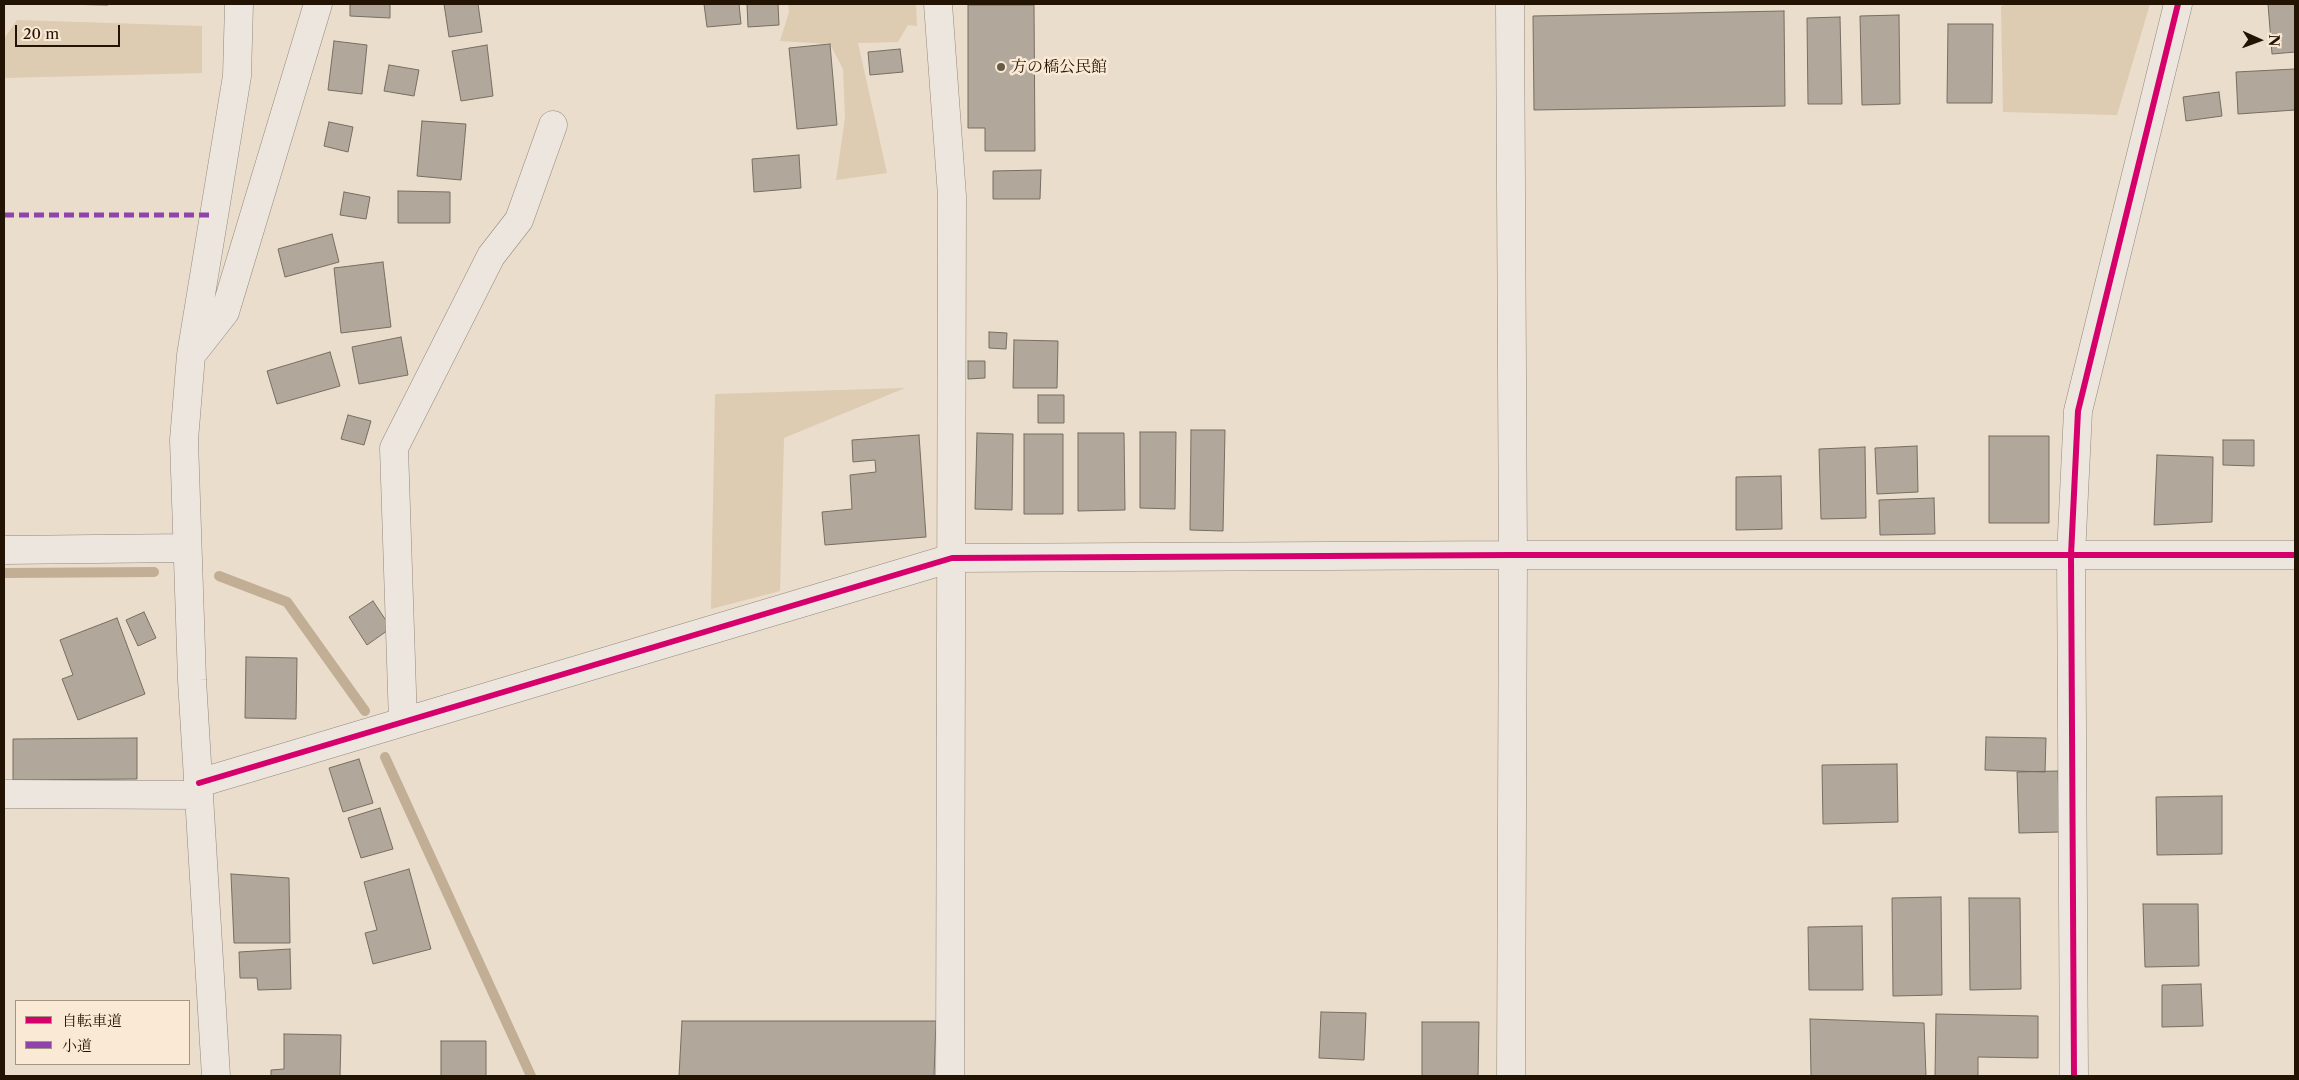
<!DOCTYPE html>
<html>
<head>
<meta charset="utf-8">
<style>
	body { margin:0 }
	#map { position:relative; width:2299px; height:1080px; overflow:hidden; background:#eaddcb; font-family:"Libre Caslon Text","Noto Serif JP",serif }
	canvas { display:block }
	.frame { position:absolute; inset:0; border:5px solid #221303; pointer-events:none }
	.legend { position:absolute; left:15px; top:1000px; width:175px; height:65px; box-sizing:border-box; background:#faead5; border:1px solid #a49481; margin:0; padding:6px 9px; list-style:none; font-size:15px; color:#221303 }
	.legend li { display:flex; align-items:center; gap:10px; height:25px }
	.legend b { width:25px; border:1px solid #a49481 }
	.north { position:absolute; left:2234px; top:15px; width:50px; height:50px; -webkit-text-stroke:4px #faead5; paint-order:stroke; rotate:92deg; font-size:14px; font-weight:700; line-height:20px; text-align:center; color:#221303 }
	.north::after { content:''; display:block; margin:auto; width:18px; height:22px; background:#221303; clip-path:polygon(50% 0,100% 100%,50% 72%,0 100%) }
	.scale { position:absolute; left:15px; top:25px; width:105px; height:22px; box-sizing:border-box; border:2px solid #221303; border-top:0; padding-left:6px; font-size:15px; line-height:18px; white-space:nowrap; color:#221303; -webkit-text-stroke:4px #faead5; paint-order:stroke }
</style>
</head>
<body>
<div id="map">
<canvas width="2299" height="1080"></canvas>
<div class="frame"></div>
<ul class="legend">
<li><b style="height:6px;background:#d6006c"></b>自転車道</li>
<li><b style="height:6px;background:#8e44ad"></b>小道</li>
</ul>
<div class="north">N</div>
<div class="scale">20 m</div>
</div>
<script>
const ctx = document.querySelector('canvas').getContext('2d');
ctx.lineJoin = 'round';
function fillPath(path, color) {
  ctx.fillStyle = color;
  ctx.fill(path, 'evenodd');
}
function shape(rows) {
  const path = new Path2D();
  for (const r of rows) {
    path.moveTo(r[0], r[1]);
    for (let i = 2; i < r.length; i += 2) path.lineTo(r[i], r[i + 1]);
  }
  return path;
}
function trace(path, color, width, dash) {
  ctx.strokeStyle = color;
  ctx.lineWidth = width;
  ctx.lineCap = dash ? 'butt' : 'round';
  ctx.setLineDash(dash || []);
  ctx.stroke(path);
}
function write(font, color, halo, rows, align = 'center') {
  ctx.font = font + ' "Libre Caslon Text","Noto Serif JP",serif';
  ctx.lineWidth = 5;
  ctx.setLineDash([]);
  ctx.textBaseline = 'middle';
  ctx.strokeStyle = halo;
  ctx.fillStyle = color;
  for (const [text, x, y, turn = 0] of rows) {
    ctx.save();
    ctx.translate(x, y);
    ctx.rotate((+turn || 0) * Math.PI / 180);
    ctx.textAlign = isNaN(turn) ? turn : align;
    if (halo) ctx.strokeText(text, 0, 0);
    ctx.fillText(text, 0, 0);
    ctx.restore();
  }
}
fillPath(shape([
	[788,4,916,4,917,26,908,25,898,42,858,43,887,173,836,180,845,118,843,69,830,44,780,41,789,12],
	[2009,4,2150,4,2117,115,2003,112,2001,6],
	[17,20,202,26,202,73,4,78,4,39],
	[905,388,784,438,780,591,711,609,715,394]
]), '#ddcbb2');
trace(shape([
	[4,573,154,572],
	[219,576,287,602,365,711],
	[385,757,531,1076]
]), '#c1ae95', 10);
const building = shape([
	[57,4,108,4,108,5,57,4],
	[350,4,390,4,390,18,350,16,350,4],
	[444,4,478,4,482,32,449,37,444,4],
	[704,4,739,4,741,24,707,27,704,4],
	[747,4,778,4,779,25,748,27,747,4],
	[2268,4,2295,4,2295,52,2272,54,2268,4],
	[968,5,1034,5,1035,151,985,151,985,128,968,128,968,5],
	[1784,11,1785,106,1534,110,1533,16,1784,11],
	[1899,15,1900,104,1862,105,1860,16,1899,15],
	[1840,17,1842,104,1808,104,1807,18,1840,17],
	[1948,24,1993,24,1992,103,1947,103,1948,24],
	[334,41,367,45,362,94,328,90,334,41],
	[830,44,837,125,797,129,789,48,830,44],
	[487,45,493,96,461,101,452,51,487,45],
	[900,49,903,72,870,75,868,52,900,49],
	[389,65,419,70,414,96,384,91,389,65],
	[2295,69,2295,110,2238,114,2236,72,2295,69],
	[2219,92,2222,116,2186,121,2183,97,2219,92],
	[422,121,466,124,461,180,417,176,422,121],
	[329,122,353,127,348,152,324,146,329,122],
	[799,155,801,188,754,192,752,159,799,155],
	[1041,170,1040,199,993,199,993,171,1041,170],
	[398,191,450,192,450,223,398,223,398,191],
	[344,192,370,197,366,219,340,215,344,192],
	[332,234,339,262,285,277,278,249,332,234],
	[383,262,391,327,341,333,334,268,383,262],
	[989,332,1007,333,1006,349,989,348,989,332],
	[401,337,408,375,359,384,352,347,401,337],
	[1014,340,1058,341,1057,388,1013,388,1014,340],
	[330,352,340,386,277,404,267,371,330,352],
	[968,361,985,361,985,378,968,379,968,361],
	[1038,395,1064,395,1064,423,1038,423,1038,395],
	[348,415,371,421,364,445,341,439,348,415],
	[1191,430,1225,430,1223,531,1190,530,1191,430],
	[1140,432,1176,432,1175,509,1140,508,1140,432],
	[977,433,1013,434,1012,510,975,509,977,433],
	[1078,433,1124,433,1125,510,1078,511,1078,433],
	[1024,434,1063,434,1063,514,1024,514,1024,434],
	[919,435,926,537,825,545,822,512,852,509,850,475,876,472,875,460,853,462,852,440,919,435],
	[1989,436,2049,436,2049,523,1989,523,1989,436],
	[2223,440,2254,440,2254,466,2223,465,2223,440],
	[1917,446,1918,492,1877,494,1875,448,1917,446],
	[1865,447,1866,518,1821,519,1819,449,1865,447],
	[2157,455,2213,457,2212,522,2154,525,2157,455],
	[1781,476,1782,529,1736,530,1736,477,1781,476],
	[1934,498,1935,534,1880,535,1879,500,1934,498],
	[373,601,391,628,367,645,349,617,373,601],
	[144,612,156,638,138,646,126,620,144,612],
	[117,618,145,694,78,720,62,679,73,675,60,640,117,618],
	[246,657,297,658,296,719,245,718,246,657],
	[1986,737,2046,738,2045,772,1985,770,1986,737],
	[137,738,137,779,13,780,13,739,137,738],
	[359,759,373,803,343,812,329,768,359,759],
	[1897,764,1898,822,1823,824,1822,765,1897,764],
	[2058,771,2060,832,2019,833,2017,772,2058,771],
	[2222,796,2222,854,2157,855,2156,797,2222,796],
	[380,808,393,849,361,858,348,818,380,808],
	[409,869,431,949,373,964,365,933,377,930,364,882,409,869],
	[231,874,289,878,290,943,234,943,231,874],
	[1941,897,1942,995,1893,996,1892,898,1941,897],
	[1969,898,2020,898,2021,989,1970,990,1969,898],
	[2143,904,2198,904,2199,966,2145,967,2143,904],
	[1862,926,1863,990,1809,990,1808,927,1862,926],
	[290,949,291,989,258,990,257,978,240,978,239,952,290,949],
	[2201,984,2203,1026,2162,1027,2162,985,2201,984],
	[1321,1012,1366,1013,1364,1060,1319,1058,1321,1012],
	[1936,1014,2038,1016,2038,1058,1978,1057,1978,1076,1935,1076,1936,1014],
	[1810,1019,1924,1023,1926,1076,1811,1076,1810,1019],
	[682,1021,936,1021,934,1076,679,1076,682,1021],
	[1422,1022,1479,1022,1478,1076,1422,1076,1422,1022],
	[284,1034,341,1035,340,1076,271,1076,271,1070,284,1069,284,1034],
	[441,1041,486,1041,486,1076,441,1076,441,1041]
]);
fillPath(building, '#b1a79b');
trace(building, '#766e62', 1);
const minor = shape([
	[938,4,952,196,950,1076],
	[1510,4,1513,555,1511,1076],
	[192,354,225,312,318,4],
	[4,550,186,548],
	[403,722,394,448,491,256,519,220,553,125],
	[199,783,952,558,1513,555,2295,555],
	[4,794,199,795],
	[216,1076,192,680,184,440,191,355,237,76,239,4],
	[2074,1076,2071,555,2078,411,2178,4]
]);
trace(minor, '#93897d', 29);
trace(minor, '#ede6de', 28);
trace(shape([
	[4,215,214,215]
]), '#8e44ad', 5, [10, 5]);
trace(shape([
	[199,783,952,558,1513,555,2295,555],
	[2074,1076,2071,555,2078,411,2178,4]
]), '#d6006c', 6);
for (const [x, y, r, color] of [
	[1001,67,5,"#685a49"]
]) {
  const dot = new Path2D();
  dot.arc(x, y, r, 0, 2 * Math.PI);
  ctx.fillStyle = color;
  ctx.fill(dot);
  trace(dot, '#faead5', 2);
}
write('16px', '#221303', '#faead5', [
	["方の橋公民館",1011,67]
], 'left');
</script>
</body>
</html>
